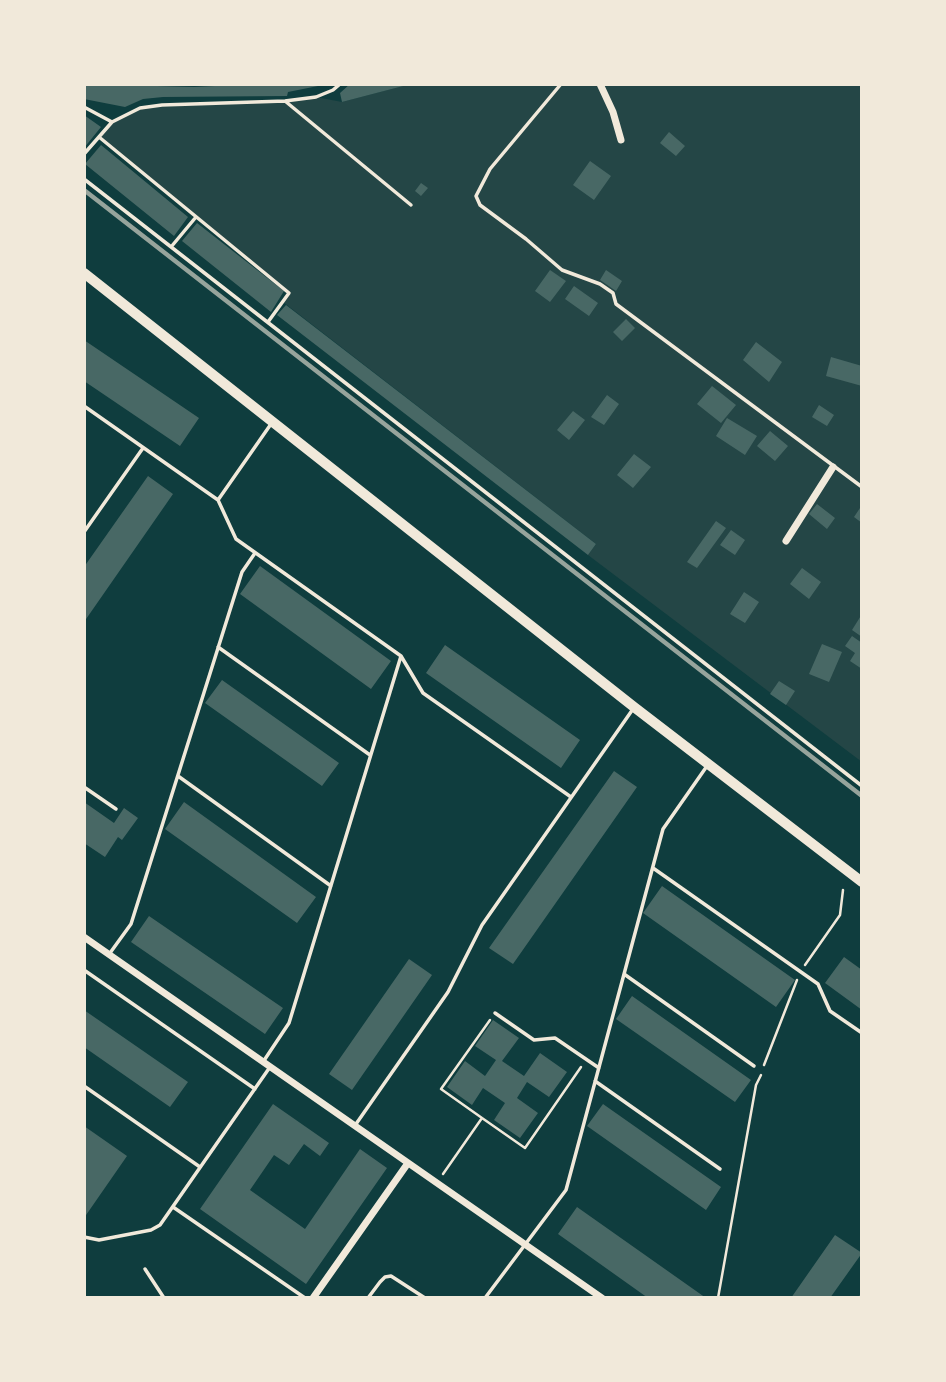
<!DOCTYPE html>
<html>
<head>
<meta charset="utf-8">
<style>
	body { margin:0 }
	#map { position:relative; width:946px; height:1382px; overflow:hidden; background:#0f3d3e; font-family:"Fira Sans",sans-serif }
	canvas { display:block }
	.frame { position:absolute; inset:0; border:86px solid #f1e9da; pointer-events:none }
</style>
</head>
<body>
<div id="map">
<canvas width="946" height="1382"></canvas>
<div class="frame"></div>
</div>
<script>
const ctx = document.querySelector('canvas').getContext('2d');
ctx.lineJoin = 'round';
function fillPath(path, color) {
  ctx.fillStyle = color;
  ctx.fill(path, 'evenodd');
}
function shape(rows) {
  const path = new Path2D();
  for (const r of rows) {
    path.moveTo(r[0], r[1]);
    for (let i = 2; i < r.length; i += 2) path.lineTo(r[i], r[i + 1]);
  }
  return path;
}
function trace(path, color, width, dash) {
  ctx.strokeStyle = color;
  ctx.lineWidth = width;
  ctx.lineCap = dash ? 'butt' : 'round';
  ctx.setLineDash(dash || []);
  ctx.stroke(path);
}
fillPath(shape([
	[410,84,862,84,862,762,588,555,596,544,283,302,289,294,99,137,112,122,140,108,285,101,316,97,342,102]
]), '#244646');
fillPath(shape([
	[84,84,194,87,256,84,323,85,288,92,287,96,163,97,143,99,125,107,84,99],
	[350,84,407,84,407,85,342,102,340,93],
	[84,115,101,127,84,148],
	[669,132,685,146,676,156,660,143],
	[101,145,188,217,174,236,85,164],
	[590,161,611,176,594,200,573,185],
	[421,183,428,188,421,196,415,191],
	[197,223,284,291,271,312,182,241],
	[550,270,566,281,550,302,535,291],
	[606,270,622,281,616,291,600,280],
	[574,286,598,303,589,316,565,299],
	[286,305,596,544,588,555,277,315],
	[626,319,635,328,622,341,613,332],
	[84,340,199,418,180,446,84,381],
	[756,342,782,362,769,382,743,360],
	[831,357,862,366,862,386,826,376],
	[712,386,736,405,721,423,697,404],
	[607,395,619,404,604,425,591,417],
	[819,405,834,415,827,426,812,417],
	[573,411,585,420,569,440,557,430],
	[727,418,757,436,745,455,716,436],
	[770,431,788,446,775,461,757,446],
	[634,454,651,467,633,488,617,475],
	[148,476,173,494,84,622,84,567],
	[817,504,835,518,827,529,809,514],
	[860,508,862,509,862,523,854,517],
	[716,521,726,528,697,568,687,562],
	[731,530,745,540,735,555,720,545],
	[260,566,391,661,371,689,240,594],
	[802,568,821,582,809,599,790,584],
	[744,592,759,602,745,623,730,614],
	[862,614,862,637,852,630],
	[852,636,862,643,862,669,850,661,855,653,845,646],
	[822,644,842,652,829,682,809,674],
	[445,645,580,740,561,768,426,673],
	[222,680,339,763,322,786,205,703],
	[779,681,795,691,786,705,770,694],
	[614,771,637,787,513,964,489,948],
	[84,802,114,823,124,808,138,818,122,840,118,837,105,857,84,843],
	[184,802,316,897,297,923,165,829],
	[662,886,795,980,776,1007,643,913],
	[149,916,283,1008,265,1034,131,942],
	[844,957,862,970,862,1010,825,983],
	[409,959,432,975,352,1090,329,1074],
	[632,996,751,1080,735,1102,616,1019],
	[84,1010,188,1082,170,1107,84,1047],
	[493,1020,519,1038,502,1061,524,1076,540,1053,567,1072,549,1097,527,1082,517,1098,538,1113,520,1138,494,1120,505,1103,483,1088,472,1105,447,1087,465,1061,485,1076,496,1060,475,1046],
	[273,1104,329,1143,320,1156,304,1144,289,1165,274,1155,250,1190,305,1229,360,1149,387,1168,306,1284,200,1209],
	[603,1104,721,1187,706,1210,587,1126],
	[84,1126,127,1156,84,1218],
	[577,1207,706,1298,648,1298,558,1234],
	[835,1235,862,1253,830,1298,791,1298]
]), '#486865');
trace(shape([
	[805,965,840,915,843,890],
	[764,1065,797,980],
	[482,1118,525,1148,581,1067],
	[443,1174,482,1118,441,1089,490,1020],
	[718,1298,756,1085,761,1075]
]), '#f1e9da', 2.5);
trace(shape([
	[561,84,490,169,476,196,480,205,526,239,562,270,600,284,613,293,616,304,862,487],
	[285,101,411,205],
	[84,107,112,122],
	[99,137,289,293,268,322],
	[84,154,112,122,140,108,162,105,285,101,316,97,333,90,340,84],
	[84,179,862,786],
	[171,247,196,217],
	[84,406,218,500,236,539,401,656,423,693,571,797],
	[218,500,271,424],
	[84,532,143,448],
	[218,647,370,755],
	[178,776,331,886],
	[84,787,116,809],
	[653,868,818,984,830,1011,862,1033],
	[110,953,131,924,242,572,255,553],
	[84,970,255,1089],
	[624,974,754,1066],
	[495,1013,534,1040,555,1038,599,1068],
	[263,1062,289,1023,401,656],
	[595,1081,720,1169],
	[84,1086,200,1167],
	[356,1124,448,992,482,925,633,709],
	[173,1207,305,1298],
	[84,1237,99,1240,151,1230,160,1225,270,1067],
	[145,1269,164,1298],
	[368,1298,380,1282,385,1277,391,1276,425,1298],
	[485,1298,566,1190,663,829,707,766],
	[860,1298,862,1296]
]), '#f1e9da', 3.5);
trace(shape([
	[600,84,613,112,621,140],
	[786,541,833,467],
	[84,937,602,1298],
	[313,1298,408,1163]
]), '#f1e9da', 7);
trace(shape([
	[84,273,634,707,862,882]
]), '#f1e9da', 10);
trace(shape([
	[84,190,862,796]
]), '#97a49c', 4.5);
</script>
</body>
</html>
